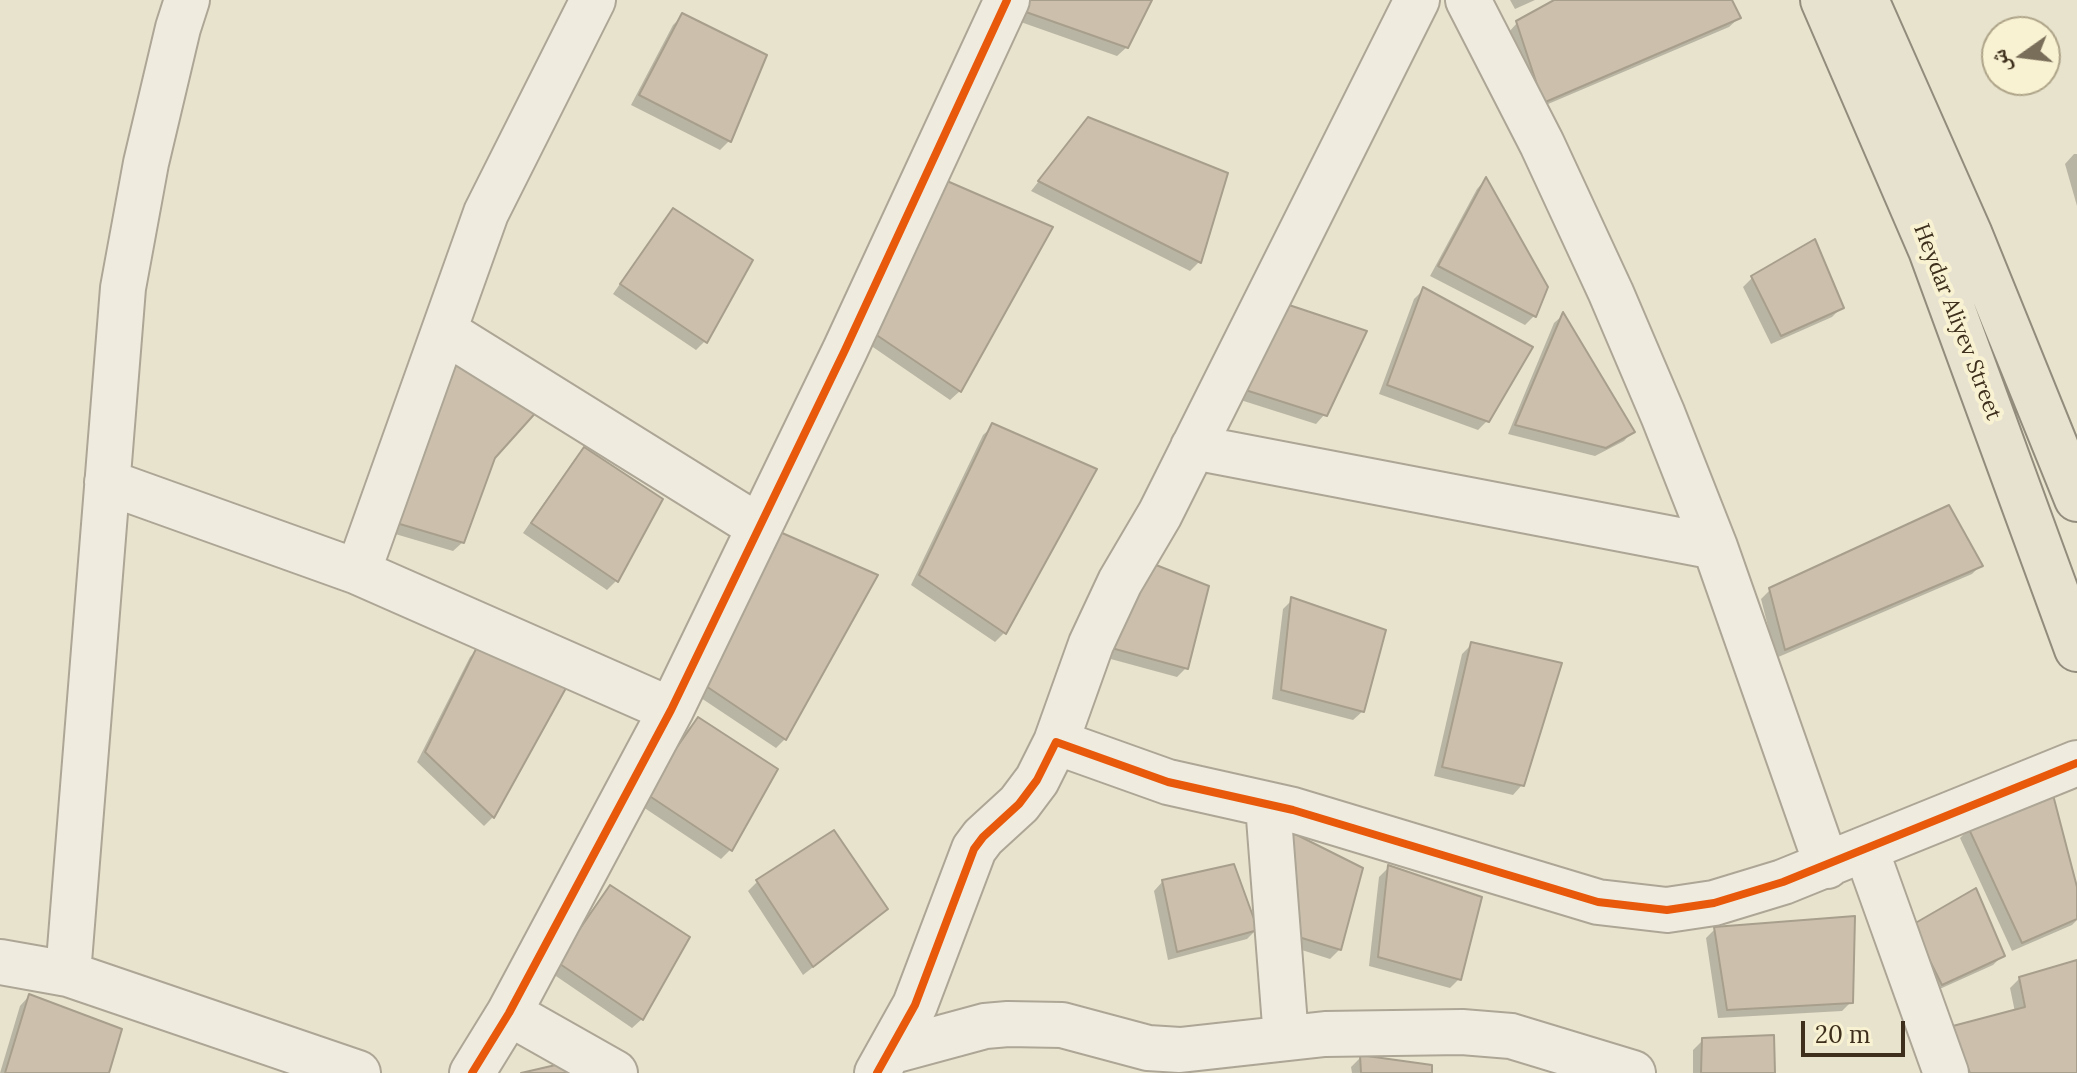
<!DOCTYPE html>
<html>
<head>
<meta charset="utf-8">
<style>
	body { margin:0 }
	#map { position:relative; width:2077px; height:1073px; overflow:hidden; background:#e8e3cd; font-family:Lora,"Noto Naskh Arabic",serif }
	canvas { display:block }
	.north { position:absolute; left:1981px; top:16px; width:80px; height:80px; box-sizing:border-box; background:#f9f2d2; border:2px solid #aea489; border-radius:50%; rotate:256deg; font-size:22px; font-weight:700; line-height:32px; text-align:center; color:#3d2f1c }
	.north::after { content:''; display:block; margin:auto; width:28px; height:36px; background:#796e5a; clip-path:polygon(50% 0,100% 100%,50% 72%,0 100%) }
	.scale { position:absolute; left:1801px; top:1021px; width:104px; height:36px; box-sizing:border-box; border:4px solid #3d2f1c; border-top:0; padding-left:10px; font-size:24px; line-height:28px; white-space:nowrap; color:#3d2f1c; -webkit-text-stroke:6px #f9f2d2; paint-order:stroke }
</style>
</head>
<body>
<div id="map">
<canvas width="2077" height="1073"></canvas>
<div class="north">ش</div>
<div class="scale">20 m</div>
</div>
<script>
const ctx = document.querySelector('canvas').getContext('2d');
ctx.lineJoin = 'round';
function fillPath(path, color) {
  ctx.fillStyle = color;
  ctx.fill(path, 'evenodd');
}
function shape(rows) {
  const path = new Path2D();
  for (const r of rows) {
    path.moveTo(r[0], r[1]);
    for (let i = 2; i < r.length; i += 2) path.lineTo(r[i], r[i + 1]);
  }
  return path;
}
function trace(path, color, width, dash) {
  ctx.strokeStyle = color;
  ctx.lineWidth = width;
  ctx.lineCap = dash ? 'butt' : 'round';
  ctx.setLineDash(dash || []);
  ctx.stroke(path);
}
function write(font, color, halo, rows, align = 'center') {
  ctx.font = font + ' Lora,serif';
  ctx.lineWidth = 8;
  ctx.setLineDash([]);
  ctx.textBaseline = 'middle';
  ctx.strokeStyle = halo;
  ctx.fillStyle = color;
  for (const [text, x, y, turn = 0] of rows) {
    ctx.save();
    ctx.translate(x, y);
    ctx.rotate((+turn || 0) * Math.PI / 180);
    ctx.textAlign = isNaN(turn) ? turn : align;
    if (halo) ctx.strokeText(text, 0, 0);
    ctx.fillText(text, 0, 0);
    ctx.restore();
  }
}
fillPath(shape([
	[1024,0,1149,0,1127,47,1117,56,1015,20],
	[1510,0,1535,0,1515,9],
	[1559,0,1730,0,1739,18,1729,27,1534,110,1508,33,1517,23],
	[683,15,729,141,720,150,631,105,673,25],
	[1088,119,1199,262,1190,271,1031,191],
	[2074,154,2077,154,2077,206,2065,164],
	[1485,180,1534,316,1525,325,1430,276,1477,189],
	[938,193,960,391,950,400,867,343],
	[674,211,705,341,696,350,613,294,664,220],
	[1752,278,1841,308,1832,317,1771,344,1743,287],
	[1423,290,1487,421,1478,430,1379,394,1414,299],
	[1271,314,1325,414,1316,424,1231,397],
	[1563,315,1633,431,1624,441,1595,456,1508,434,1554,323],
	[460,359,493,456,463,542,453,551,385,531,451,368],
	[993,426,1004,633,995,642,911,585,983,435],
	[584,450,661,500,616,581,607,590,523,533,575,459],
	[1981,565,1972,574,1776,658,1761,599,1770,590],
	[1137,573,1186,668,1177,677,1096,655],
	[875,576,785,739,776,748,692,692],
	[1292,600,1363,711,1353,720,1272,699,1283,609],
	[1472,644,1522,785,1513,795,1434,776,1462,654],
	[479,648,568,680,493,817,484,826,417,762,470,657],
	[698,719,775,770,730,850,721,859,637,803,689,728],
	[1969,829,2077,895,2077,920,2072,925,2012,951,1960,838],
	[1388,868,1459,979,1450,988,1369,966,1379,877],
	[1360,869,1340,949,1330,959,1283,944],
	[1163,881,1256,930,1247,939,1168,960,1154,891],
	[757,882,876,918,803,975,748,891],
	[610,888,642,1019,632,1028,550,972,601,897],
	[1715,929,1851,1002,1842,1011,1718,1018,1706,938],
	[1904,936,2002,956,1993,965,1933,992],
	[2077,962,2077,1073,1957,1073,2015,1012,2010,988,2020,978],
	[29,996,106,1073,0,1073,20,1006],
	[1703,1040,1773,1073,1693,1073,1693,1050],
	[1361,1057,1430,1073,1352,1073,1351,1067]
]), '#0003');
const building = shape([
	[1028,0,1152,0,1128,48,1023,11,1028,0],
	[1554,0,1732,0,1741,18,1543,103,1516,21,1554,0],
	[682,13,767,55,731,142,639,95,682,13],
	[1088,117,1228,173,1201,263,1038,181,1088,117],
	[1486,177,1548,287,1536,317,1438,266,1486,177],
	[947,181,1053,227,961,392,875,334,947,181],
	[673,208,753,260,707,343,620,284,673,208],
	[1815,239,1844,308,1781,336,1751,276,1815,239],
	[1423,287,1533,347,1489,422,1387,385,1423,287],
	[1280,302,1367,331,1327,416,1239,388,1280,302],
	[1563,312,1635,432,1606,448,1515,425,1563,312],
	[460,357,539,409,495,458,464,543,393,522,429,419,460,357],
	[992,423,1097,469,1006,634,919,575,992,423],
	[584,447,663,499,618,582,531,523,584,447],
	[1949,505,1983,566,1785,650,1769,588,1949,505],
	[773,529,878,575,786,740,700,682,773,529],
	[1146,561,1209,586,1188,669,1104,646,1146,561],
	[1291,597,1386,630,1364,712,1281,690,1291,597],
	[1471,642,1562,663,1524,786,1442,767,1471,642],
	[478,645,571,679,494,818,425,752,478,645],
	[698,717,778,769,732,851,645,793,698,717],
	[2052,791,2077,887,2077,919,2022,943,1968,827,2052,791],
	[834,830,888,909,813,967,756,880,834,830],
	[1289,831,1363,868,1341,950,1292,935,1289,831],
	[1234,864,1258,930,1177,952,1162,880,1234,864],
	[1388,865,1482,897,1461,980,1378,957,1388,865],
	[610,885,690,937,643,1020,557,962,610,885],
	[1976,888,2005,956,1942,985,1912,925,1976,888],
	[1855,916,1853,1003,1727,1010,1714,927,1855,916],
	[2077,960,2077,1073,1970,1073,1949,1027,2025,1007,2019,977,2077,960],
	[29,994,122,1029,109,1073,5,1073,29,994],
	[1774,1035,1775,1073,1701,1073,1702,1038,1774,1035],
	[1360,1055,1432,1065,1432,1073,1361,1073,1360,1055],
	[573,1061,587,1073,521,1073,573,1061]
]);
fillPath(building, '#ccc0ad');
trace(building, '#a89e8c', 2);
const minor = shape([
	[1468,0,1542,144,1611,293,1663,415,1715,547,1827,866],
	[444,331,759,527],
	[1193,447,1715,547],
	[107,482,358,572,671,710],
	[358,572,486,213,593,0],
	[1056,742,1091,644,1120,582,1160,514,1417,0],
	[1268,805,1286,1038],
	[1866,850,1946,1073],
	[0,962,68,974,358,1073],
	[68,974,123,288,146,163,178,28,187,0],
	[509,1013,615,1073],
	[889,1052,985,1026,1008,1024,1062,1025,1148,1048,1180,1050,1325,1034,1462,1032,1511,1036,1633,1073],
	[472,1073,509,1013,671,710,845,350,1007,0],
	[877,1073,915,1005,974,849,983,837,1019,804,1037,780,1056,742,1168,782,1293,810,1598,902,1667,910,1714,903,1783,882,2077,763]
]);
const major = shape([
	[1823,0,1931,250,2077,649],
	[1866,0,1970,235,2077,499]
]);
trace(minor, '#ada696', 48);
trace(major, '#928c7d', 48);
trace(minor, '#efecdf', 44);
trace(major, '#e7e2d0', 44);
trace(shape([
	[472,1073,509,1013,671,710,845,350,1007,0],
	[877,1073,915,1005,974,849,983,837,1019,804,1037,780,1056,742,1168,782,1293,810,1598,902,1667,910,1714,903,1783,882,2077,763]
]), '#e8590c', 8);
write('22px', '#3d2f1c', '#f9f2d2', [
	["Heydar Aliyev Street",1957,322,69]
]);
</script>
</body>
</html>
